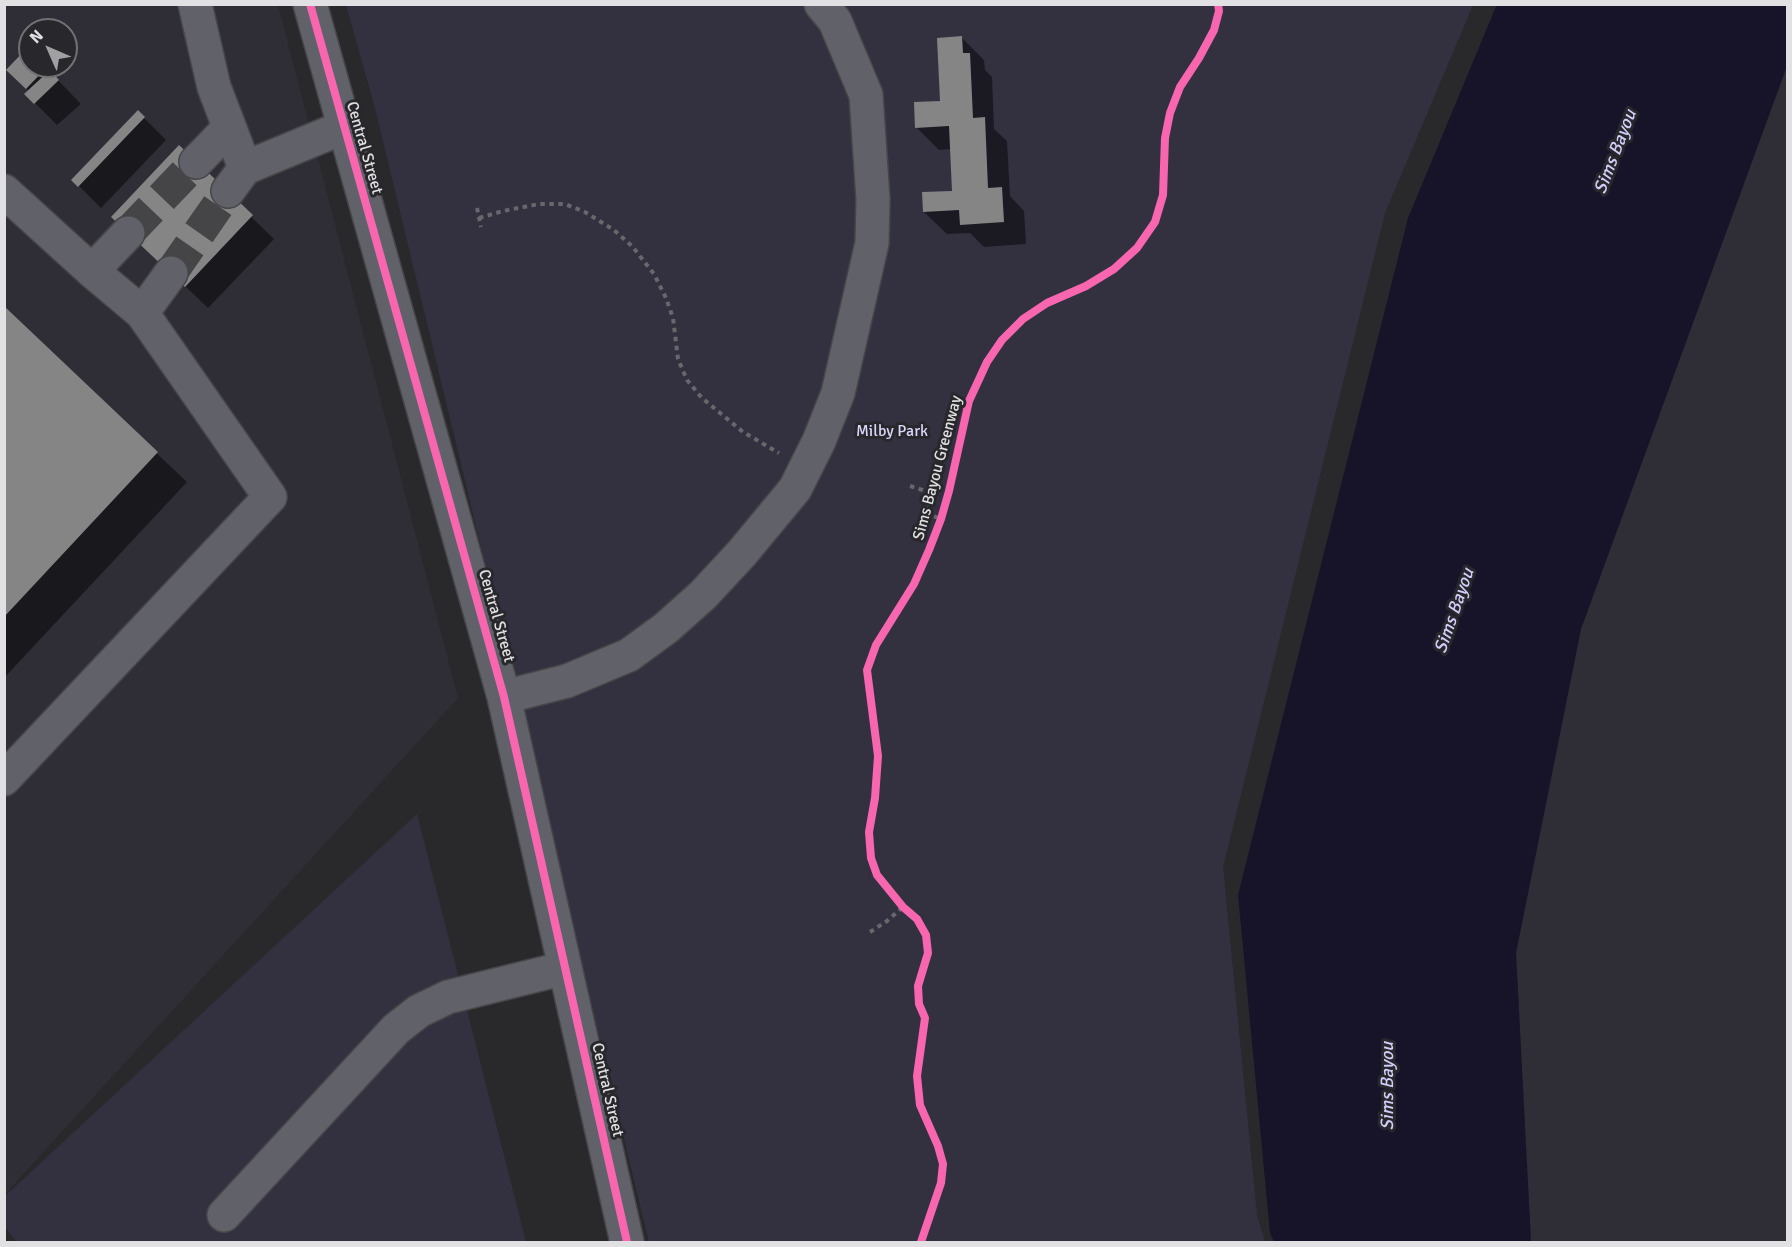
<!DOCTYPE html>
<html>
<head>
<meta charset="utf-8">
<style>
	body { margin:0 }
	#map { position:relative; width:1792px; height:1247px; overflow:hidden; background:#29292b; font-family:Signika,sans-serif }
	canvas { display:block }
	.frame { position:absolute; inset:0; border:6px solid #e1e1e3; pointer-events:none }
	.north { position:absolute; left:18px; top:18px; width:60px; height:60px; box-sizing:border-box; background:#28282c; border:2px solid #727275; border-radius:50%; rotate:315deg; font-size:16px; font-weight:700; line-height:24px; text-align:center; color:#e1e1e3 }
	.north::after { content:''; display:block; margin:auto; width:21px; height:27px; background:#a1a1a3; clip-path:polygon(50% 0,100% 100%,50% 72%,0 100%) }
</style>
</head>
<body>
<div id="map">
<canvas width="1792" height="1247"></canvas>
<div class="frame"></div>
<div class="north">N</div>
</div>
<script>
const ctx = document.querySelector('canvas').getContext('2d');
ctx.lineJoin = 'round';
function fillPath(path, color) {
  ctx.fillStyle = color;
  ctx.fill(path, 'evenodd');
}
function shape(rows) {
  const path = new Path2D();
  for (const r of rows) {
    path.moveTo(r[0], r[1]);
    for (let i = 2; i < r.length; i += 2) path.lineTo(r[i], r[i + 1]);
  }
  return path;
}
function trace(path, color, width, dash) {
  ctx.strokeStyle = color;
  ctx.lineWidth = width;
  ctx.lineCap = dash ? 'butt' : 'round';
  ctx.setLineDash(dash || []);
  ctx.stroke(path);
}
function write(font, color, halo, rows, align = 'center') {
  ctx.font = font + ' Signika,sans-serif';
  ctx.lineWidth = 6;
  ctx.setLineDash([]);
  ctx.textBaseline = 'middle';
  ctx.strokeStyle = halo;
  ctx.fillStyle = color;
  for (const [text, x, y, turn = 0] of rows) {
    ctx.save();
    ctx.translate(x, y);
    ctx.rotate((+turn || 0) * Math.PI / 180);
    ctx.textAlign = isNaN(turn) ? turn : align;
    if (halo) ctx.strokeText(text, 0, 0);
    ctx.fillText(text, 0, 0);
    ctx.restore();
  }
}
fillPath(shape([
	[5,5,278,5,458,698,5,1194],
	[30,30,66,30,66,66,30,66],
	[1787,66,1787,1242,1531,1242,1516,953,1581,629]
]), '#2f2e37');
fillPath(shape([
	[346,5,1473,5,1385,213,1223,867,1257,1216,1265,1242,649,1242,375,108],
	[417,814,526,1242,17,1242,5,1227,5,1196]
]), '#333140');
fillPath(shape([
	[1497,4,1787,5,1787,66,1581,629,1516,953,1531,1242,1274,1242,1270,1233,1238,895,1408,218]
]), '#17142a');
fillPath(shape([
	[962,38,984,60,985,70,992,77,994,129,1007,141,1010,196,1024,211,1026,244,984,247,970,233,947,234,924,212,953,192,951,149,939,150,916,127,942,102],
	[30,55,30,66,42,66,49,73,50,72,81,104,57,125,26,94,29,91,8,70],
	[138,112,166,140,101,208,73,180],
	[179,147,274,239,208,308,136,239],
	[4,309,187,482,4,678]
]), '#0007');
fillPath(shape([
	[962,36,963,53,970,53,973,118,985,117,988,188,1002,187,1004,222,960,225,959,210,923,212,922,192,952,191,949,126,915,128,914,102,940,101,937,38],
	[26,49,30,53,30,66,44,66,46,68,26,89,6,70],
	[50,70,59,80,34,104,24,94],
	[138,110,145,117,78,187,71,180],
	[179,145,253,215,185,287,111,217],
	[4,306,158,452,4,617]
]), '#858586');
trace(shape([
	[128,233,196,162],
	[171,273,228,191]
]), '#454547', 33, [33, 16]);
const minor = shape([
	[195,4,214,87,245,168],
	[310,4,504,697,627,1242],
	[196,162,229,128],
	[4,191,92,271,142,313],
	[228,191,245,168,344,127],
	[92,271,128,233],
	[504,697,567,681,629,655,666,628,703,595,742,553,795,489,819,441,838,393,872,243,873,199,866,95,835,21,821,4],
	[4,779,270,497,142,313,171,273],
	[224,1215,396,1029,419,1011,448,997,565,968]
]);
trace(minor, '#464648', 36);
trace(shape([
	[477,208,481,227],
	[479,218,503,211,539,204,565,204,585,212,614,230,632,246,654,274,666,298,673,318,678,359,687,380,702,398,743,432,779,453],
	[910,486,932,493,925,513,941,519],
	[870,932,887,921,903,907]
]), '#67676c', 4, [4.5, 4.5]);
trace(minor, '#61616a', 33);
trace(shape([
	[310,4,504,697,627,1242],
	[921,1242,941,1183,943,1164,938,1146,920,1105,917,1076,925,1018,919,1004,918,986,928,953,926,935,917,919,903,907,877,875,871,858,869,832,875,798,878,756,867,670,876,645,914,584,929,550,941,519,949,491,969,401,987,362,1002,340,1023,319,1047,303,1086,286,1114,269,1137,248,1155,222,1163,195,1165,138,1170,113,1180,87,1199,58,1214,30,1219,11,1218,4]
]), '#f766af', 8);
write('16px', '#e1e1e3', '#28282c', [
	["Central Street",364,148,74],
	["Sims Bayou Greenway",938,468,-75],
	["Central Street",496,616,74],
	["Central Street",607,1090,77]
]);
write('16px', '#dad8fa', '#28282c', [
	["Milby Park",892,432]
]);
write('italic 18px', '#d1cefb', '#28282c', [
	["Sims Bayou",1616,152,-69],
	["Sims Bayou",1455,611,-71],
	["Sims Bayou",1388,1086,-90]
]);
</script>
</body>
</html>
